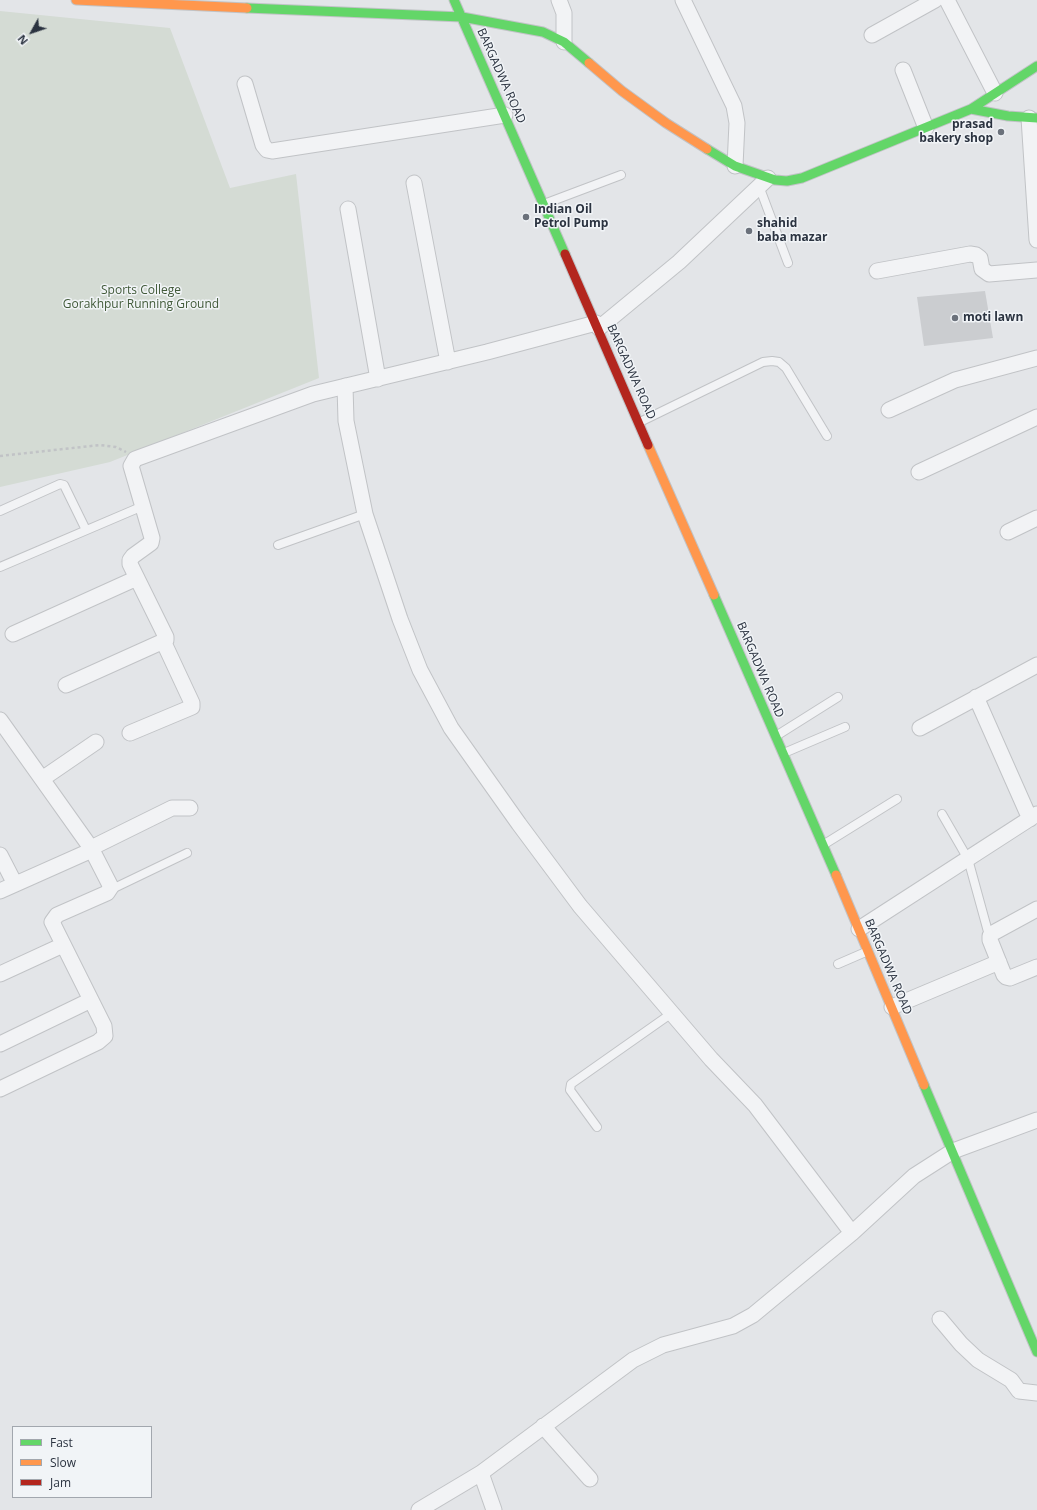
<!DOCTYPE html>
<html>
<head>
<meta charset="utf-8">
<style>
	body { margin:0 }
	#map { position:relative; width:1037px; height:1510px; overflow:hidden; background:#e3e5e8; font-family:"Open Sans",sans-serif }
	canvas { display:block }
	.legend { position:absolute; left:12px; top:1426px; width:140px; height:72px; box-sizing:border-box; background:#f1f4f7; border:1px solid #a2a7ae; margin:0; padding:5px 7px; list-style:none; font-size:12px; color:#2b3340 }
	.legend li { display:flex; align-items:center; gap:8px; height:20px }
	.legend b { width:20px; border:1px solid #a2a7ae }
	.north { position:absolute; left:12px; top:12px; width:40px; height:40px; -webkit-text-stroke:3px #f1f4f7; paint-order:stroke; rotate:230deg; font-size:11px; font-weight:700; line-height:16px; text-align:center; color:#2b3340 }
	.north::after { content:''; display:block; margin:auto; width:14px; height:18px; background:#2b3340; clip-path:polygon(50% 0,100% 100%,50% 72%,0 100%) }
</style>
</head>
<body>
<div id="map">
<canvas width="1037" height="1510"></canvas>
<ul class="legend">
<li><b style="height:5px;background:#63d668"></b>Fast</li>
<li><b style="height:5px;background:#ff974d"></b>Slow</li>
<li><b style="height:5px;background:#b3261e"></b>Jam</li>
</ul>
<div class="north">N</div>
</div>
<script>
const ctx = document.querySelector('canvas').getContext('2d');
ctx.lineJoin = 'round';
function fillPath(path, color) {
  ctx.fillStyle = color;
  ctx.fill(path, 'evenodd');
}
function shape(rows) {
  const path = new Path2D();
  for (const r of rows) {
    path.moveTo(r[0], r[1]);
    for (let i = 2; i < r.length; i += 2) path.lineTo(r[i], r[i + 1]);
  }
  return path;
}
function trace(path, color, width, dash) {
  ctx.strokeStyle = color;
  ctx.lineWidth = width;
  ctx.lineCap = dash ? 'butt' : 'round';
  ctx.setLineDash(dash || []);
  ctx.stroke(path);
}
function write(font, color, halo, rows, align = 'center') {
  ctx.font = font + ' "Open Sans",sans-serif';
  ctx.lineWidth = 3;
  ctx.setLineDash([]);
  ctx.textBaseline = 'middle';
  ctx.strokeStyle = halo;
  ctx.fillStyle = color;
  for (const [text, x, y, turn = 0] of rows) {
    ctx.save();
    ctx.translate(x, y);
    ctx.rotate((+turn || 0) * Math.PI / 180);
    ctx.textAlign = isNaN(turn) ? turn : align;
    if (halo) ctx.strokeText(text, 0, 0);
    ctx.fillText(text, 0, 0);
    ctx.restore();
  }
}
fillPath(shape([
	[0,11,170,28,230,188,296,174,319,378,110,462,0,487]
]), '#d4dbd4');
fillPath(shape([
	[985,291,993,338,924,346,917,297]
]), '#cbcdd0');
const lane = shape([
	[759,186,788,263],
	[544,204,621,175],
	[640,422,763,362,772,361,779,362,786,368,827,436],
	[0,511,60,484,64,485,86,530],
	[278,545,365,514],
	[0,567,143,506],
	[776,736,838,697],
	[784,753,845,727],
	[942,814,968,859,990,939],
	[823,845,897,799],
	[110,890,187,853],
	[838,964,868,951],
	[597,1127,570,1090,571,1084,672,1013]
]);
const street = shape([
	[559,0,564,13,564,42],
	[683,0,734,106,737,123,735,166],
	[947,0,995,93],
	[872,35,935,0],
	[903,70,926,128],
	[245,84,263,145,267,150,272,151,505,115],
	[1029,118,1037,240],
	[414,183,448,362],
	[348,209,378,379],
	[877,271,970,254,976,255,980,258,982,269,989,274,1037,270],
	[599,328,679,262,768,178],
	[345,386,346,421,365,514,400,619,420,670,451,728,519,824,580,906,711,1059,755,1105,852,1233],
	[889,410,955,380,1037,358],
	[919,472,1037,417],
	[1008,532,1037,518],
	[13,634,137,578],
	[66,685,166,640,166,637,130,564,130,560,133,556,151,543,152,538,131,466,135,459,313,394,487,352,596,323],
	[976,697,1030,819],
	[0,720,91,848,111,887,107,893,57,915,52,922,104,1026,105,1036,98,1042,0,1089],
	[920,728,1037,665],
	[130,733,192,707,192,703,164,643],
	[42,779,96,742],
	[91,848,172,808,190,808],
	[0,855,15,884],
	[0,891,92,850],
	[1037,909,993,933,990,936,990,940,1004,975,1006,977,1010,978,1037,967],
	[859,929,1037,814],
	[0,974,63,945],
	[892,1007,999,962],
	[0,1044,91,1000],
	[940,1319,961,1344,978,1360,1011,1380,1019,1391,1037,1393],
	[543,1426,590,1479],
	[481,1473,494,1510],
	[419,1510,481,1473,633,1360,663,1345,733,1326,753,1315,852,1233,914,1176,953,1151,1037,1120]
]);
const fast = shape([
	[454,0,565,254],
	[247,8,462,17,543,32,564,42,589,63],
	[971,109,1008,116,1037,118],
	[707,149,735,166,775,180,787,181,802,178,971,109,1037,66],
	[714,595,836,875],
	[924,1085,1037,1352]
]);
const slow = shape([
	[76,0,247,8],
	[589,63,622,91,666,123,707,149],
	[648,445,714,595],
	[836,875,924,1085]
]);
const jam = shape([
	[565,254,648,445]
]);
trace(lane, '#c1c3c6', 10);
trace(street, '#c1c3c6', 17);
trace(fast, '#c1c3c6', 11);
trace(slow, '#c1c3c6', 11);
trace(jam, '#c1c3c6', 11);
trace(shape([
	[0,456,100,445,116,447,126,452]
]), '#c1c3c6', 2.5, [3, 3]);
trace(lane, '#f2f3f5', 8);
trace(street, '#f2f3f5', 15);
trace(fast, '#63d668', 9);
trace(slow, '#ff974d', 9);
trace(jam, '#b3261e', 9);
for (const [x, y, r, color] of [
	[1001,132,4,"#6b717b"],
	[526,217,4,"#6b717b"],
	[749,231,4,"#6b717b"],
	[955,318,4,"#6b717b"]
]) {
  const dot = new Path2D();
  dot.arc(x, y, r, 0, 2 * Math.PI);
  ctx.fillStyle = color;
  ctx.fill(dot);
  trace(dot, '#f1f4f7', 1.5);
}
write('12px', '#2b3340', '#f1f4f7', [
	["BARGADWA ROAD",501,76,66],
	["BARGADWA ROAD",631,372,66],
	["BARGADWA ROAD",760,670,67],
	["BARGADWA ROAD",888,967,67]
]);
write('bold 12px', '#2b3340', '#f1f4f7', [
	["prasad",993,125,"right"],
	["bakery shop",993,139,"right"],
	["Indian Oil",534,210],
	["Petrol Pump",534,224],
	["shahid",757,224],
	["baba mazar",757,238],
	["moti lawn",963,318]
], 'left');
write('12px', '#415a39', '#f1f4f7', [
	["Sports College",141,291],
	["Gorakhpur Running Ground",141,305]
]);
</script>
</body>
</html>
